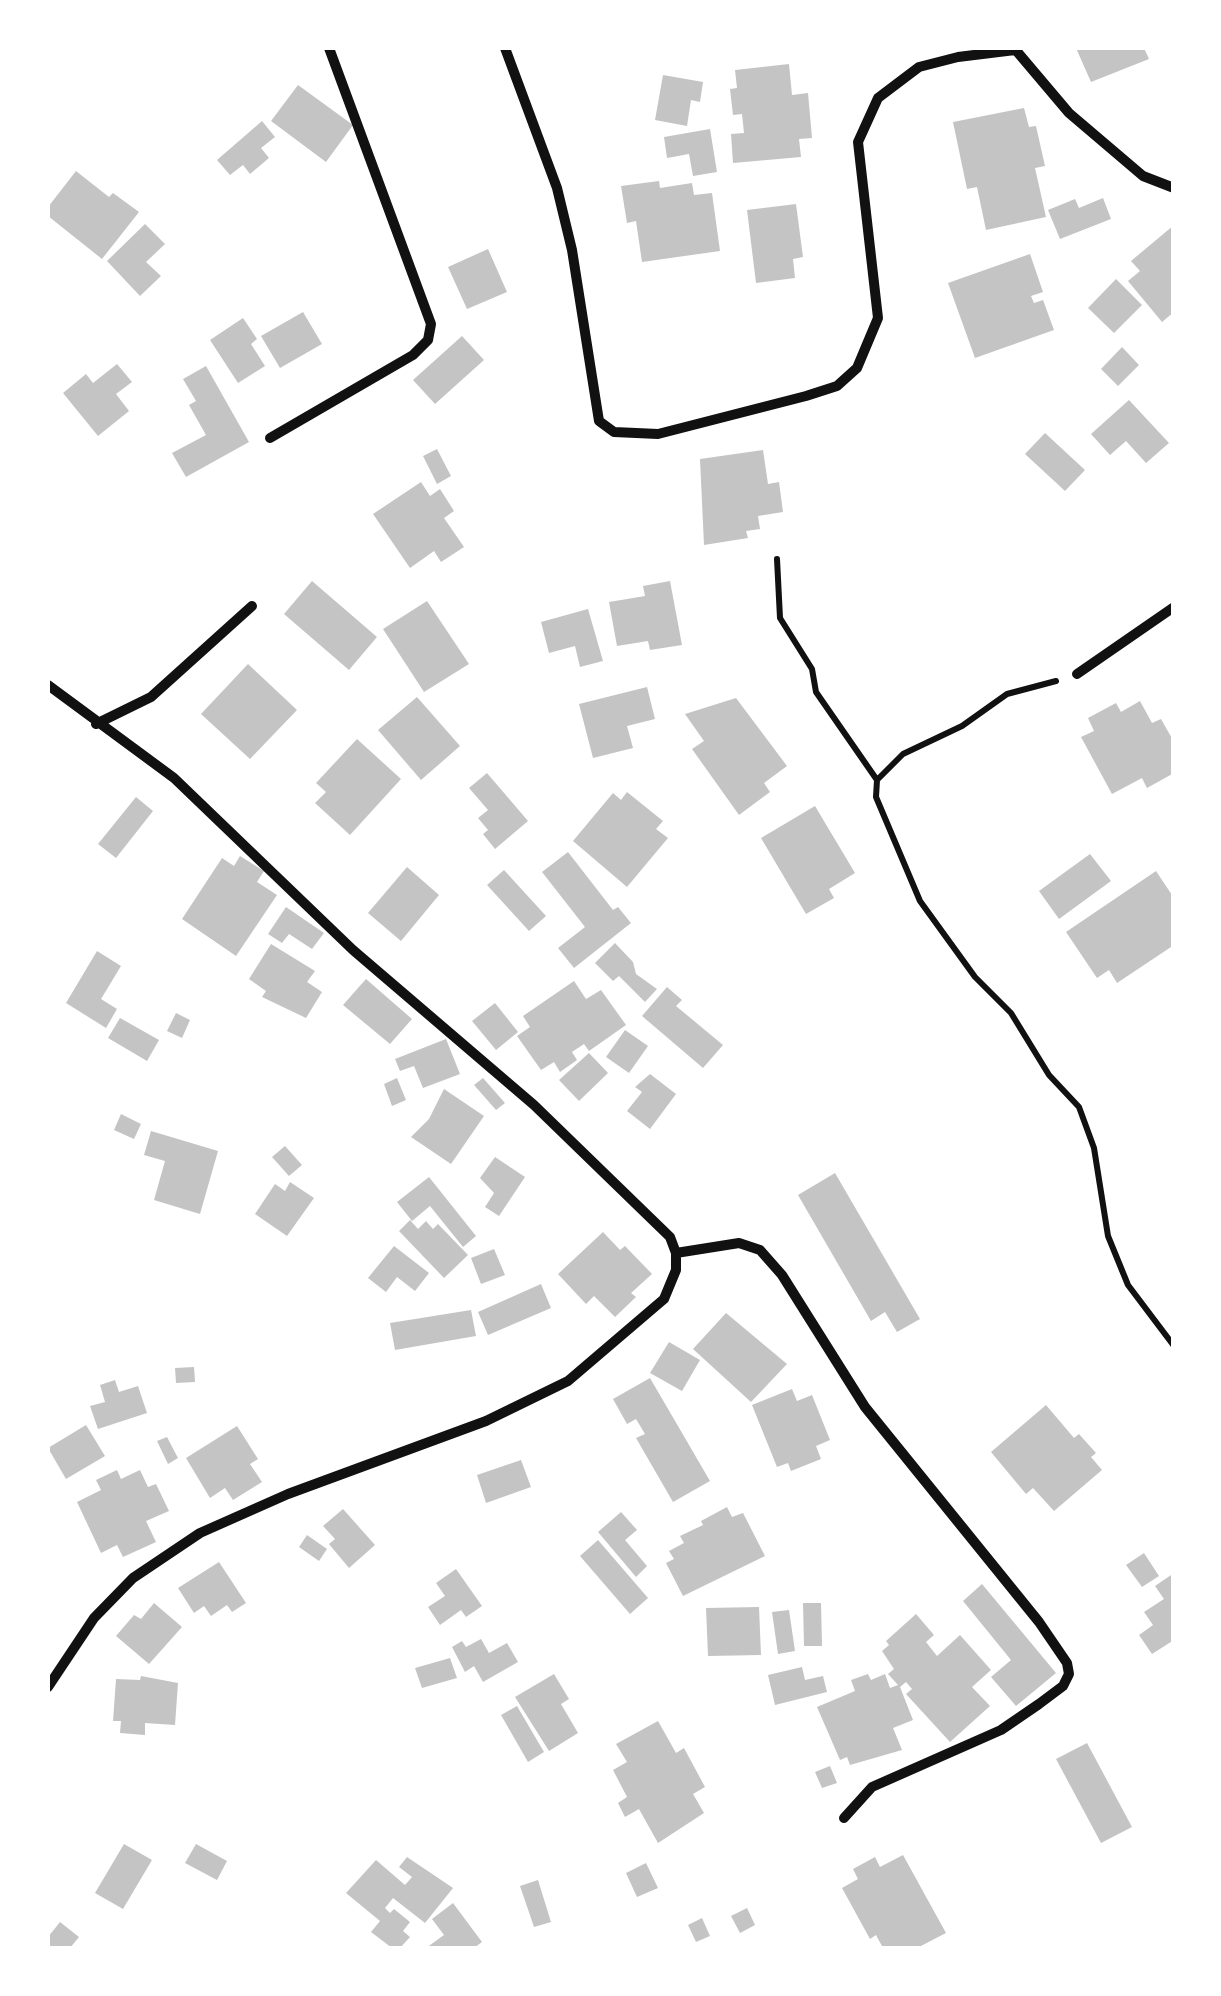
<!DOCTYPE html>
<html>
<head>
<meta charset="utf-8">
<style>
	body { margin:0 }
	#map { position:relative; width:1221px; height:1996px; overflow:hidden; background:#fff; font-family:Arial,sans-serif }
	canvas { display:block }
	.frame { position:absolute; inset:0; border:50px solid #fff; pointer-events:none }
</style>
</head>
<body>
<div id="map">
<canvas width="1221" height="1996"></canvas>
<div class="frame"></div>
</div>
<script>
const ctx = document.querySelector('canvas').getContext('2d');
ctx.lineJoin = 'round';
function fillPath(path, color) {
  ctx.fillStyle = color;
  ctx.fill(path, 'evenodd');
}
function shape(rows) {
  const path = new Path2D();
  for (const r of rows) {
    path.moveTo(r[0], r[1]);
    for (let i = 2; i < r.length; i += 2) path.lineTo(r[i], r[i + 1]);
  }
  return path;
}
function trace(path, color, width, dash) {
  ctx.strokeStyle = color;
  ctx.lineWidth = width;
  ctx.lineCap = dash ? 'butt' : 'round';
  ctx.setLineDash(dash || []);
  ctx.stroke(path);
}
fillPath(shape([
	[1076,48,1144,48,1149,59,1091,82],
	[789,64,792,95,808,93,812,138,799,139,801,157,733,163,731,134,744,133,742,114,733,115,730,89,737,88,735,70],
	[663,75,703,82,700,102,691,100,687,126,655,120],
	[298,85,353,125,326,162,271,121],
	[1024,108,1029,127,1036,126,1045,166,1035,168,1046,217,986,230,977,187,967,189,953,122],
	[262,121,275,137,261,148,269,158,250,174,243,165,230,175,217,160],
	[710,129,717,172,693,176,689,154,667,158,664,137],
	[76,171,109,197,113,193,139,212,102,259,48,216,48,207],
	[659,181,660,188,692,183,694,195,712,193,720,251,642,262,636,221,627,223,621,186],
	[1103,198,1111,219,1060,239,1048,210,1075,199,1079,208],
	[796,204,803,257,793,259,795,278,756,283,747,210],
	[145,224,165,244,146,262,161,276,140,296,107,261],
	[1174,225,1174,312,1162,322,1128,281,1140,271,1131,261],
	[488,249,507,292,467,309,448,267],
	[1030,254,1043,292,1031,296,1034,303,1043,300,1054,330,975,358,948,283],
	[1116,279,1142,305,1114,333,1088,308],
	[303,312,322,344,280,368,261,336],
	[243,318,257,339,251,344,265,366,238,383,210,340],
	[462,336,484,360,435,404,413,380],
	[1122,347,1139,365,1118,386,1101,369],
	[117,364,132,382,116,394,129,411,98,436,63,393,86,374,93,383],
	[206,366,249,442,186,477,172,453,206,435,189,405,196,401,183,379],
	[1129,400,1169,443,1146,463,1126,441,1110,455,1091,434],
	[1045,433,1085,470,1065,491,1025,454],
	[437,449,451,476,437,484,423,456],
	[763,450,768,484,779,482,783,512,758,516,760,529,746,531,748,538,704,545,700,459],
	[421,482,430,496,440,489,454,511,444,518,464,547,441,562,434,551,410,568,373,514],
	[312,581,377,637,349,670,284,614],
	[670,581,682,645,650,650,648,641,617,646,609,602,645,596,643,586],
	[427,601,469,664,424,692,383,629],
	[588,609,603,661,580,667,575,646,549,653,541,622],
	[248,664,297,710,250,759,201,714],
	[647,687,655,719,627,726,633,748,593,758,579,704],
	[417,697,460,746,421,780,378,730],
	[736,698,787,766,764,783,770,792,739,815,692,749,704,741,685,714],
	[1140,701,1152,723,1161,719,1174,742,1174,773,1147,788,1142,778,1112,794,1081,737,1094,731,1088,718,1116,703,1121,712],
	[357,739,401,779,350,835,315,803,326,792,316,783],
	[487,773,528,821,495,849,483,834,488,830,478,818,488,810,469,788],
	[627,792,663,821,656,829,668,838,627,887,573,841,613,793,621,800],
	[136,797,153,811,116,858,98,844],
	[815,806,855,873,829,889,834,898,806,914,761,838],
	[568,852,613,910,618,907,631,923,574,968,558,948,585,927,542,872],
	[1090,854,1111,881,1059,919,1039,891],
	[240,856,264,871,257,882,277,895,236,956,182,919,222,858,234,866],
	[407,867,439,895,401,941,368,913],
	[504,870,546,916,529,931,487,885],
	[1156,871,1174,898,1174,945,1117,983,1109,970,1097,978,1066,932],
	[286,907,324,933,312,949,289,934,282,943,268,934],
	[615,943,633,962,636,974,657,989,645,1002,619,976,613,981,595,963],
	[271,944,315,971,307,982,322,992,306,1018,262,997,266,991,249,979],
	[97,951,121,966,101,999,117,1009,106,1028,66,1003],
	[366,979,412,1019,390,1044,343,1005],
	[574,981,586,999,601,990,626,1025,589,1051,584,1044,572,1052,577,1060,560,1072,554,1062,541,1070,517,1036,530,1027,523,1016],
	[667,987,682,1000,676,1006,723,1045,703,1068,642,1016],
	[495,1003,518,1032,496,1050,472,1021],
	[176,1013,190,1020,182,1038,167,1031],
	[120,1018,159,1040,147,1061,108,1038],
	[625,1030,648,1046,629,1073,606,1057],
	[446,1039,460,1074,423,1088,414,1066,400,1071,395,1059],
	[589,1053,608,1073,579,1101,559,1080],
	[650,1074,676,1094,650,1129,627,1111,642,1092,635,1087],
	[397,1078,406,1100,392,1106,384,1084],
	[483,1078,505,1103,496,1110,474,1085],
	[444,1089,484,1116,451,1164,411,1137,429,1119],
	[121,1114,141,1124,134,1139,114,1130],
	[151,1131,218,1151,200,1214,154,1200,165,1161,144,1155],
	[285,1146,302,1165,289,1176,272,1157],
	[495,1157,525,1177,499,1216,485,1207,494,1193,480,1178],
	[835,1173,920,1319,897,1332,885,1312,871,1321,798,1195],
	[429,1177,476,1236,463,1247,430,1206,412,1221,397,1202],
	[290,1182,314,1198,287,1236,255,1214,275,1184,285,1191],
	[410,1220,418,1229,426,1221,433,1229,438,1224,468,1255,444,1278,399,1231],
	[603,1232,620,1250,625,1246,652,1274,631,1293,636,1297,615,1317,594,1296,586,1304,558,1274],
	[394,1246,429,1273,415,1291,397,1277,386,1292,368,1278],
	[494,1249,505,1275,481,1284,471,1258],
	[541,1284,551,1308,488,1335,478,1312],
	[471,1310,476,1336,395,1350,390,1323],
	[726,1313,787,1364,751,1402,693,1349],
	[669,1342,700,1360,682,1391,650,1373],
	[194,1367,195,1382,176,1383,175,1368],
	[650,1378,710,1481,673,1502,636,1438,645,1434,636,1419,627,1424,613,1399],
	[115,1380,119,1392,138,1386,147,1413,98,1429,90,1406,105,1402,100,1385],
	[792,1389,797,1401,812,1395,830,1440,816,1446,821,1459,791,1471,788,1463,777,1467,752,1405],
	[1046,1405,1074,1438,1079,1434,1096,1453,1091,1457,1102,1470,1054,1511,1033,1488,1026,1494,991,1452],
	[86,1425,105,1456,66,1479,48,1448],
	[237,1426,258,1459,250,1464,262,1482,233,1500,225,1488,210,1498,186,1458],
	[167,1437,178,1458,168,1464,157,1441],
	[521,1460,531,1487,486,1503,477,1475],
	[117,1470,121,1479,140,1470,148,1487,156,1484,169,1511,146,1521,156,1542,123,1557,117,1545,101,1553,77,1502,101,1490,96,1480],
	[727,1507,732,1517,743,1513,765,1556,683,1596,666,1563,674,1559,669,1551,684,1543,680,1536,703,1525,701,1521],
	[343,1509,375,1545,349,1568,329,1544,335,1539,323,1526],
	[621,1512,637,1530,625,1540,647,1566,636,1577,598,1532],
	[307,1535,327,1549,319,1561,299,1547],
	[598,1540,648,1598,630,1614,580,1556],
	[1144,1553,1159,1576,1142,1587,1126,1565],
	[219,1562,246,1603,232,1612,227,1605,211,1616,204,1606,194,1613,178,1588],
	[456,1569,482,1606,466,1617,461,1610,440,1625,428,1607,445,1596,436,1583],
	[1174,1573,1174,1640,1152,1654,1139,1635,1153,1625,1144,1612,1164,1599,1155,1586],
	[982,1584,1056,1673,1016,1706,991,1677,1011,1660,963,1601],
	[154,1603,182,1627,149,1664,116,1636,134,1615,141,1619],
	[803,1603,821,1603,822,1646,804,1646],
	[759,1607,761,1655,708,1656,706,1608],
	[789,1610,795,1651,778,1654,772,1612],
	[916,1614,934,1635,926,1642,937,1656,960,1635,991,1670,972,1687,990,1706,950,1742,906,1694,912,1689,906,1682,900,1687,913,1720,893,1728,902,1750,850,1765,847,1757,840,1760,817,1707,855,1691,851,1680,868,1674,871,1680,885,1674,890,1688,898,1685,888,1674,894,1669,882,1651,889,1645,886,1641],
	[481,1639,489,1653,507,1643,518,1662,483,1682,474,1666,465,1672,452,1647,462,1641,466,1647],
	[450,1658,457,1678,422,1688,415,1668],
	[802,1667,805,1680,823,1676,827,1692,775,1705,768,1675],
	[554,1674,569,1699,561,1704,578,1733,549,1751,515,1697],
	[141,1676,178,1683,175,1725,145,1723,145,1735,120,1733,121,1721,113,1721,116,1679,140,1680],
	[517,1706,544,1752,528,1762,501,1715],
	[658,1721,676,1753,684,1748,705,1787,693,1794,704,1813,658,1843,639,1809,625,1817,618,1803,627,1797,613,1770,627,1762,616,1744],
	[1087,1743,1132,1827,1101,1843,1056,1759],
	[830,1766,837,1783,822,1788,815,1772],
	[124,1844,152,1860,123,1909,95,1893],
	[196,1844,227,1861,217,1880,185,1863],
	[903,1855,946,1933,917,1948,883,1948,876,1935,870,1939,842,1888,858,1879,853,1869,875,1857,880,1867],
	[407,1857,453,1888,425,1923,393,1898,385,1908,390,1913,394,1909,410,1922,403,1931,410,1937,400,1948,392,1948,371,1932,380,1921,346,1893,376,1860,405,1885,412,1877,399,1867],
	[646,1863,658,1888,637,1897,626,1873],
	[538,1880,551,1922,534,1927,520,1886],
	[453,1903,482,1942,474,1948,426,1948,444,1935,432,1919],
	[747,1908,755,1925,740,1933,731,1916],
	[702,1918,710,1936,696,1942,688,1925],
	[60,1922,79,1937,70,1948,48,1946,48,1937]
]), '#c4c4c4');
trace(shape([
	[777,559,780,618,812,669,816,692,877,780],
	[1056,681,1007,694,962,726,903,754,877,780,876,797,920,901,975,977,1011,1013,1049,1075,1079,1107,1094,1148,1108,1236,1128,1285,1174,1346]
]), '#111', 6);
trace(shape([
	[505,48,557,188,572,250,599,421,614,432,658,434,806,396,837,386,857,368,878,318,858,142,878,98,919,67,958,57,1015,50],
	[1014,48,1069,113,1143,176,1174,188],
	[270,438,413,355,428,340,431,324,329,48],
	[1077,674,1174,607],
	[48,685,174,778,353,950,534,1105,670,1237,676,1253,676,1270,664,1299,568,1381,486,1421,288,1494,200,1533,133,1578,94,1618,48,1687],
	[96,724,151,697,252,606],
	[676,1253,739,1243,760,1250,782,1275,865,1407,1039,1622,1067,1663,1069,1674,1063,1686,1039,1704,1001,1730,872,1787,844,1818]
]), '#111', 10);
</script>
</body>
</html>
